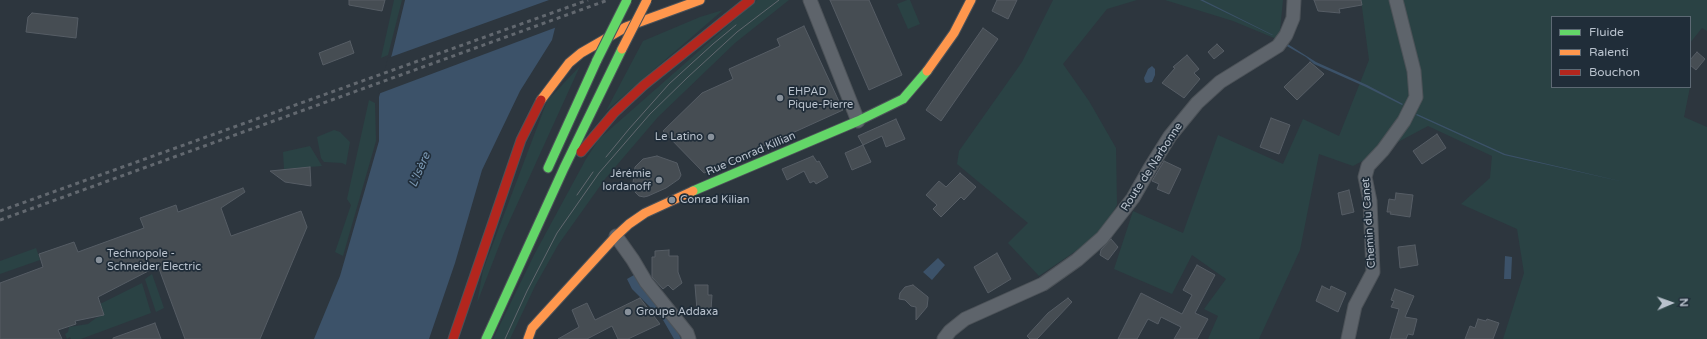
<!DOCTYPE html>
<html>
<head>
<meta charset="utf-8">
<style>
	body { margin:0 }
	#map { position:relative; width:1707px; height:339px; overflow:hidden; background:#2d363e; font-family:"Varela Round",sans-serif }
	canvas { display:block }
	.legend { position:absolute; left:1551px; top:16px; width:140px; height:72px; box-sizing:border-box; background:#202d39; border:1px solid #5d6974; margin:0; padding:5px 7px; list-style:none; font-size:12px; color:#b9c2cd }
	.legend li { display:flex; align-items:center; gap:8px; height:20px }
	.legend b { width:20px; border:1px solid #5d6974 }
	.north { position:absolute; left:1651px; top:283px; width:40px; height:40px; -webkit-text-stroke:3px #202d39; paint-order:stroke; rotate:88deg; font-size:11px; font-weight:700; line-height:16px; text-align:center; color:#b9c2cd }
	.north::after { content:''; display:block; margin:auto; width:14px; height:18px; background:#b9c2cd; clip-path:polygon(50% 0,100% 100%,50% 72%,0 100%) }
</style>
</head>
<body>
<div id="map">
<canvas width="1707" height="339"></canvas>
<ul class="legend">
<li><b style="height:5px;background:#63d668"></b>Fluide</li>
<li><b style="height:5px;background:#ff974d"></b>Ralenti</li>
<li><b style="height:5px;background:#b3261e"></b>Bouchon</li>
</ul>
<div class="north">N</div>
</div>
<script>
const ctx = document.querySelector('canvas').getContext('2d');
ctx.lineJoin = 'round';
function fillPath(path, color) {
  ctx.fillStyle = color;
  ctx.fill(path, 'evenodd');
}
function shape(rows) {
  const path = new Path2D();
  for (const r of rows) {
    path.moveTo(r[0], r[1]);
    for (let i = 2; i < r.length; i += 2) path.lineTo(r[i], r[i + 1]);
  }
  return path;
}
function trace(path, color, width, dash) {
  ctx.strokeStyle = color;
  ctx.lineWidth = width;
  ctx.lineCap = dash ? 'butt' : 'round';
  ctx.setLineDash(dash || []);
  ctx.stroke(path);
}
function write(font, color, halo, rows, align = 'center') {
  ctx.font = font + ' "Varela Round",sans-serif';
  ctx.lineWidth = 3.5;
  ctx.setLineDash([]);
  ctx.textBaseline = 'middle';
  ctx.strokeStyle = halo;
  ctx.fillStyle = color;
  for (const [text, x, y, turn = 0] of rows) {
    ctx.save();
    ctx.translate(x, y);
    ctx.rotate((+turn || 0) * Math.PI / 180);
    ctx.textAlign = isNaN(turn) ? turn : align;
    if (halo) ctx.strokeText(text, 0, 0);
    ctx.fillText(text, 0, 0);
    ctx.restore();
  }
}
fillPath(shape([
	[394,0,402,0,388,55,381,58],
	[757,0,789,0,735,43,658,117,605,179,558,245,535,286,510,339,493,339,534,255,586,159,599,139],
	[907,0,910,0,920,24,908,29,897,4],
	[1053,0,1137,0,1107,9,1063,64,1089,101,1116,148,1117,205,1101,234,1039,276,1008,243,1028,223,957,164,959,151,1022,62],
	[1165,0,1283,0,1279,40,1233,21],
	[1361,0,1707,0,1707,31,1702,28,1690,43,1690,17,1552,17,1552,87,1690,87,1684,117,1707,127,1707,339,1503,339,1524,273,1517,229,1461,204,1490,178,1492,156,1428,126,1353,166,1319,154,1300,250,1259,339,1208,339,1218,316,1204,309,1226,279,1192,255,1172,294,1114,269,1133,211,1183,233,1218,135,1283,164,1303,119,1339,136,1369,60],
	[723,10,606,111,643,41,700,17],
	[580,66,504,233,477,303,483,270,547,101],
	[369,100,375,103,376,141,343,256,335,252,351,205,347,199],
	[334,130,340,132,350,142,346,165,342,163,324,162,321,158,317,137],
	[310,146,322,166,284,169,283,152],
	[36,248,40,260,0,274,0,261],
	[152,274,164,308,156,312,145,279],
	[142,283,151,313,81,339,71,339,70,337,67,339,65,334,68,332,69,327,88,324,96,318,104,315,100,304]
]), '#2a4244');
fillPath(shape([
	[405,0,562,0,552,40,520,91,482,170,455,263,429,339,314,339,340,276,379,141,379,97,392,54],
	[1200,0,1203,0,1273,35,1272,35],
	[1286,43,1316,62,1367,85,1403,104,1402,105,1366,87,1314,64,1306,57,1285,45],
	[1152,66,1155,69,1155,75,1152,82,1147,83,1145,82,1144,78,1148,69],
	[1417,114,1505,154,1624,182,1504,155,1416,115],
	[1505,256,1512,257,1511,279,1504,279],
	[938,258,945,265,932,280,923,272],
	[634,275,639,284,672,320,681,339,674,339,663,320,632,289,627,279]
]), '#3c5269');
fillPath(shape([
	[549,0,564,0,557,27,378,94,388,58]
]), '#2d363e');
const building = shape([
	[349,0,385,0,382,11,349,5,349,0],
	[830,0,869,0,902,75,869,90,830,0],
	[997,0,1017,0,1008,19,992,11,997,0],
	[1314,0,1361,0,1362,5,1339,9,1340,13,1318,11,1314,0],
	[32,13,78,18,76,38,26,32,28,17,32,13],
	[804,26,843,110,704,173,663,131,702,93,733,79,729,69,780,46,777,39,804,26],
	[983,28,998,39,941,121,926,110,983,28],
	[350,41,354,53,323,65,319,53,350,41],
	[1217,44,1224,51,1214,59,1208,52,1217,44],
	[1697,52,1705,59,1696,70,1690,65,1690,60,1697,52],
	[1187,55,1199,69,1194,73,1200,79,1184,98,1162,83,1175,68,1173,67,1187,55],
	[1310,62,1324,74,1297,100,1284,87,1310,62],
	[1271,118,1290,125,1279,154,1260,147,1271,118],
	[896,119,905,139,886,147,882,136,863,145,858,136,896,119],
	[1437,134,1446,148,1422,164,1413,151,1437,134],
	[863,145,871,162,852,170,845,153,863,145],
	[657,156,677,163,681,175,679,179,666,188,648,196,644,197,639,196,635,192,633,183,635,167,643,159,657,156],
	[813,156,817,162,819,161,828,177,816,184,814,181,810,183,804,171,787,180,782,169,813,156],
	[1164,161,1181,169,1169,194,1157,189,1159,184,1152,181,1164,161],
	[310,167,311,186,285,182,270,171,310,167],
	[960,173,976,187,964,200,961,197,941,217,933,209,937,205,926,195,939,181,946,187,960,173],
	[243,188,245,192,221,208,231,236,301,211,307,227,260,339,185,339,158,266,98,297,104,315,75,321,76,324,58,330,62,339,0,339,0,283,43,267,39,254,74,242,78,252,144,228,140,218,176,205,178,212,243,188],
	[1349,190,1354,212,1342,215,1338,193,1349,190],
	[1396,193,1413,195,1410,217,1390,214,1391,212,1387,212,1389,199,1395,200,1396,193],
	[1111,239,1118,247,1108,260,1100,255,1101,250,1111,239],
	[1415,245,1418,265,1400,268,1398,247,1415,245],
	[669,250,669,256,678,256,678,272,682,283,673,290,668,285,663,289,652,277,652,257,655,257,655,251,669,250],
	[997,253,1011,279,988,293,974,267,997,253],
	[1197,265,1215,275,1195,313,1208,319,1197,339,1174,339,1181,327,1161,317,1158,324,1148,319,1137,339,1118,339,1141,293,1182,314,1192,295,1183,290,1197,265],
	[695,285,708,285,708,295,712,295,711,310,697,310,695,285],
	[913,285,928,297,928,299,927,307,916,320,916,307,911,306,905,300,899,299,900,293,905,287,913,285],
	[1322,286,1330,290,1331,286,1346,293,1338,312,1316,301,1322,286],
	[1395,289,1414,296,1405,317,1417,319,1413,335,1408,334,1406,339,1390,339,1399,309,1391,307,1394,301,1391,300,1395,289],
	[640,298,660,324,628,339,618,339,612,326,587,339,558,339,579,327,572,310,587,303,595,320,640,298],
	[1068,298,1072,302,1037,339,1030,339,1027,336,1048,313,1068,298],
	[1478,319,1486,321,1487,319,1499,323,1493,339,1465,339,1470,326,1475,328,1478,319],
	[155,323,161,339,113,339,113,338,155,323]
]);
fillPath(building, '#464d53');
trace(building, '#565d65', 1);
const street = shape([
	[810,0,858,121],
	[616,236,633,260,646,282,687,333,689,339],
	[944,339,950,331,965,319,1043,284,1077,260,1102,238,1133,198,1150,168,1170,136,1197,103,1220,82,1278,46,1286,35,1293,18,1294,0],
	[1348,339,1355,306,1373,272,1370,201,1365,177,1368,166,1383,150,1404,121,1416,97,1414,71,1396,0]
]);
const fast = shape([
	[548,168,597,60],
	[693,191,858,121,903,99,927,71],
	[486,339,564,168,622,49]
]);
const slow = shape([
	[927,71,954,33,971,0],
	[541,100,569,63,581,53,626,27,700,0],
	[528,339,532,328,616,236,629,224,645,213,693,191]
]);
const jam = shape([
	[581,152,614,113,644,85,750,0],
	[453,339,521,140,541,100]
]);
trace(street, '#4c5258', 15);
trace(fast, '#4c5258', 11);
trace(slow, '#4c5258', 11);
trace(jam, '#4c5258', 11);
trace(street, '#5e646b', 13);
trace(fast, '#63d668', 9);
trace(slow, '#ff974d', 9);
trace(jam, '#b3261e', 9);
trace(shape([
	[606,157,629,129,669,84,713,44,736,25],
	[577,195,593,172],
	[505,339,527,291,557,233,599,173,650,114,688,77,737,32,779,0]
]), '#62686f', 1);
trace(shape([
	[0,211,588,0],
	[0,220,608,0]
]), '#62686f', 3, [4, 4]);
const fastBridge = shape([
	[597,60,627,0]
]);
const slowBridge = shape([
	[622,49,647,0]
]);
trace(fastBridge, '#4a5259', 11, []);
trace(slowBridge, '#4a5259', 11, []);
trace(fastBridge, '#63d668', 9);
trace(slowBridge, '#ff974d', 9);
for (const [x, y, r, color] of [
	[780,98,4,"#88919b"],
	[711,137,4,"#88919b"],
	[659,180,4,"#88919b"],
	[672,200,4,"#88919b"],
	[99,260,4,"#88919b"],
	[628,312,4,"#88919b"]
]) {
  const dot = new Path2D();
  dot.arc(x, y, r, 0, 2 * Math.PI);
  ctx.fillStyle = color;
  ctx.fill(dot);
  trace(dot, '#202d39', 1.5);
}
write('11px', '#b9c2cd', '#202d39', [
	["EHPAD",788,92],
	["Pique-Pierre",788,105],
	["Le Latino",703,137,"right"],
	["Jérémie",651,174,"right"],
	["Iordanoff",651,187,"right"],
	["Conrad Kilian",680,200],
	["Technopole -",107,254],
	["Schneider Electric",107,267],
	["Groupe Addaxa",636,312]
], 'left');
write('11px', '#b9c2cd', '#202d39', [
	["Rue Conrad Killian",751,154,-23],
	["Route de Narbonne",1152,167,-57],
	["Chemin du Canet",1369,223,-94]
]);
write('italic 12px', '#7996b0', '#202d39', [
	["L'Isère",420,170,-67]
]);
</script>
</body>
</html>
